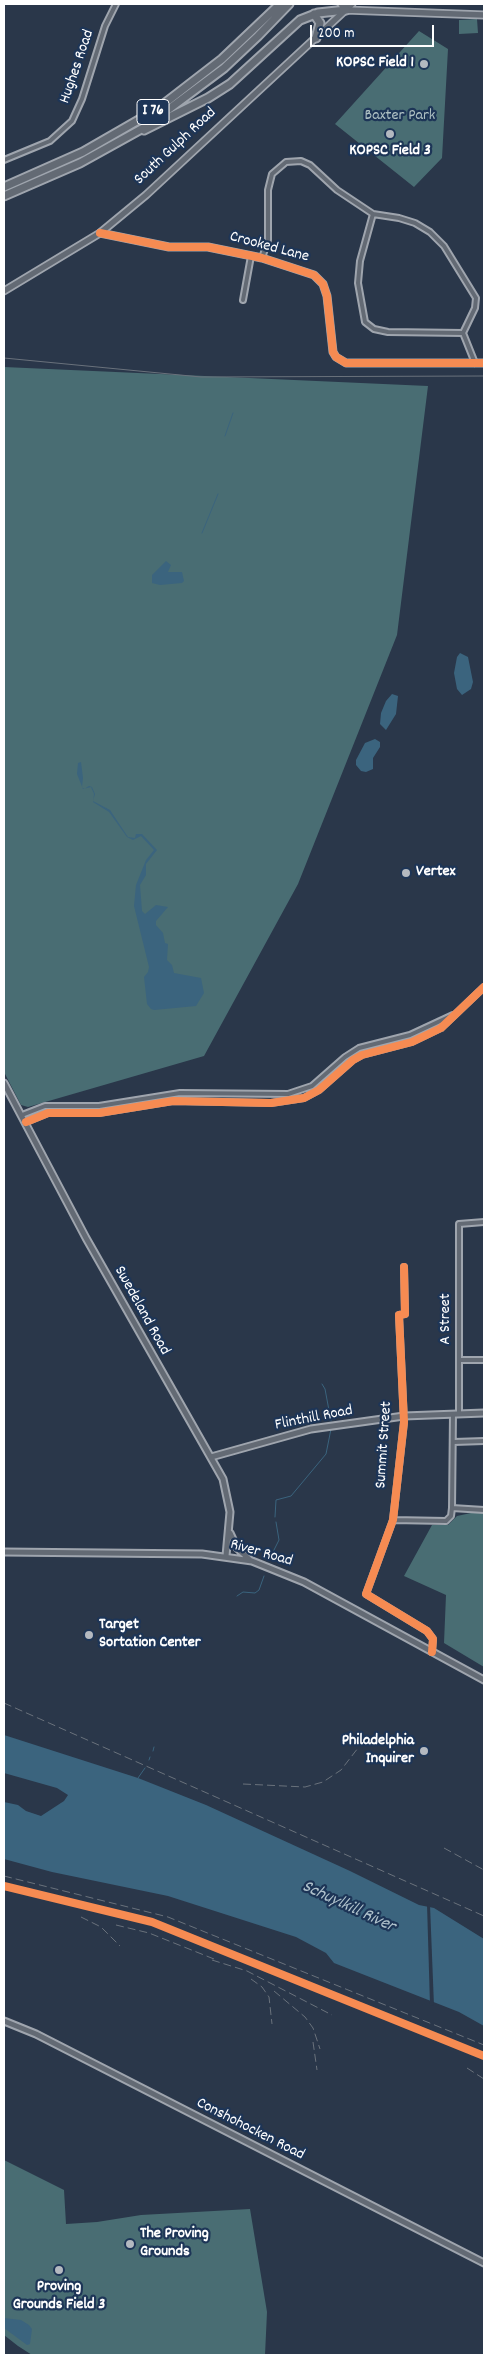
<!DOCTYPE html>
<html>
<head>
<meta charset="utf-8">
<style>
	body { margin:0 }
	#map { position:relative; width:488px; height:2359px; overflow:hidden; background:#2a374a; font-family:Dekko,sans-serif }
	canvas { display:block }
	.frame { position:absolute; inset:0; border:5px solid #fff; pointer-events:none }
	.scale { position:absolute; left:310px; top:25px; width:124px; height:22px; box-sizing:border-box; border:2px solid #fff; border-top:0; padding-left:6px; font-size:15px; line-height:18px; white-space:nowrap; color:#fff; -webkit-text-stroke:4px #1d3557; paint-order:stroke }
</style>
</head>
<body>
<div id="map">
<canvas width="488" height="2359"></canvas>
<div class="frame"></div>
<div class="scale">200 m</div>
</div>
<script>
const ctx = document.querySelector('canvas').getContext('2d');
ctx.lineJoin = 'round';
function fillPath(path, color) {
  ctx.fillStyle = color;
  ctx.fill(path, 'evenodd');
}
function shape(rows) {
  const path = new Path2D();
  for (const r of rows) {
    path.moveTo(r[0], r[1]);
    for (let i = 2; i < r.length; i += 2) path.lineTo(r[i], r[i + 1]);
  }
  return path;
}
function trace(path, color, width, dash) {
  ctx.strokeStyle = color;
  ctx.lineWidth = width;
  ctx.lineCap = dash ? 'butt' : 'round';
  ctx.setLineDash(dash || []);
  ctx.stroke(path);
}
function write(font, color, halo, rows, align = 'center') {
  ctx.font = font + ' Dekko,sans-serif';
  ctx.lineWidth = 4.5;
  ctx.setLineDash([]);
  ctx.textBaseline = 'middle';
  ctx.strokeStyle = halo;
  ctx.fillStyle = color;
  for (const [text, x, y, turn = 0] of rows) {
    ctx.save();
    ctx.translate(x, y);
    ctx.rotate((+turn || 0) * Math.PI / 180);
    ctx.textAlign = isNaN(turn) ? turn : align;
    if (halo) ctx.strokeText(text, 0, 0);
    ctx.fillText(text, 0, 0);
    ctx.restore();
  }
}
fillPath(shape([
	[477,19,478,33,459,34,459,20],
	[419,31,448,49,442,158,414,187,335,124],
	[4,367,428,386,397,635,298,884,204,1056,28,1107,21,1105,4,1072],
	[471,1513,484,1513,484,1667,444,1643,446,1595,404,1576,432,1525,448,1525,457,1516],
	[4,2160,64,2190,66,2224,97,2222,141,2215,250,2209,267,2312,265,2355,32,2355,18,2346,4,2335]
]), '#496d73');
fillPath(shape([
	[166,561,171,565,168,572,182,572,184,581,182,583,160,585,152,583,152,575],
	[460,653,468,657,473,682,471,689,462,695,457,689,454,673,457,657],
	[392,694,398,696,396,714,386,730,380,724,381,713,386,701],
	[375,739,380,742,380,747,373,758,373,769,366,772,361,771,356,765,356,760,365,743],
	[81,762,83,778,82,787,84,789,89,786,92,787,95,794,93,801,110,810,128,837,135,838,136,834,142,834,157,850,146,864,146,875,140,885,142,911,145,914,156,905,168,907,156,921,156,925,163,933,165,943,168,944,167,960,172,965,174,973,201,978,204,993,196,1006,154,1010,151,1009,147,1004,144,977,148,972,149,967,134,906,136,885,146,860,154,850,141,836,133,840,127,837,109,812,93,802,94,794,91,787,83,789,77,774,78,763],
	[4,1735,138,1778,206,1805,350,1871,419,1905,434,1908,484,1939,484,2026,459,2012,334,1963,326,1953,296,1937,168,1896,52,1872,4,1859,4,1802,18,1805,26,1811,41,1816,64,1801,68,1795,57,1788,4,1773],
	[4,2318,21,2320,29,2325,32,2329,30,2344,27,2345,4,2328]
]), '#3b647e');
fillPath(shape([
	[427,1904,430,1905,434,2006,430,2005]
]), '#2a374a');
trace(shape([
	[225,436,233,413],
	[202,533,218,494],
	[322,1384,325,1389,331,1421],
	[275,1517,276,1500,291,1496,326,1454,331,1429],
	[272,1554,279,1540,276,1522],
	[237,1596,243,1592,255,1593,259,1590,264,1576],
	[153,1751,154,1747],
	[149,1760,150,1757],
	[138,1778,145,1768]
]), '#3b647e', 1);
const street = shape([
	[4,160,50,141,72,121,82,99,105,26,116,4],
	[373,214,360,261,358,283,365,322,374,329,388,332,463,333],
	[262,258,268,240,268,190,272,174,286,162,301,161,310,165,337,190,373,214,399,218,415,223,430,232,444,246,476,298,475,308,463,333,475,363],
	[243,300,251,256],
	[22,1115,45,1106,99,1106,180,1093,288,1094,312,1086,345,1057,359,1048,410,1035,453,1015],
	[26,1122,48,1113,99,1113,173,1101,271,1103,304,1098,319,1090,353,1060,362,1055,412,1042,441,1028,484,987],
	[404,1267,405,1314,399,1315,404,1422,393,1520,366,1594,427,1631,433,1639,432,1652],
	[459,1360,484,1360],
	[459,1414,459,1224,484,1222],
	[454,1442,484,1441],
	[452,1508,453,1414],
	[393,1520,446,1521,451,1516,452,1508,484,1510]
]);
const secondary = shape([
	[100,233,169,247,208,247,262,258,314,275,323,284,327,296,333,352,336,357,346,363,484,363],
	[4,1083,86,1238,223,1479,230,1512,226,1556],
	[211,1457,311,1429,404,1416,484,1413],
	[230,1533,237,1548,250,1560],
	[4,1552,202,1554,252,1561,304,1582,484,1680],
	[4,2021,36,2034,484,2263]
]);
const primary = shape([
	[346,10,484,15],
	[4,291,100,233,146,195,352,4]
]);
const highway = shape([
	[314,14,320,23,316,38],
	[144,130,208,98,230,84,300,20,318,13,346,10,342,4],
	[4,187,83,152,156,110,222,59,280,4],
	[4,196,80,163,145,127,224,68,258,36,289,4]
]);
trace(street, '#9fa5ae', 8);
trace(secondary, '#9fa5ae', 9);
trace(primary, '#9fa5ae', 9);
trace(highway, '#9fa5ae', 11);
trace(street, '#636a74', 4);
trace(secondary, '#636a74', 5);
trace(primary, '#636a74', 5.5);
trace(highway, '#636a74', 7);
trace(shape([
	[4,358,201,377,484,376]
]), '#6a727c', 1);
trace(shape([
	[4,1703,484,1916],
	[243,1784,305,1787,323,1782,341,1770,358,1748],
	[444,1848,484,1870],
	[4,1876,168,1917,484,2045],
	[81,1917,101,1927,120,1946],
	[116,1925,149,1933,214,1959],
	[212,1960,247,1971,332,2015],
	[251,1979,262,1987,269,1997,272,2024],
	[274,1991,305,2017,313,2028,320,2049],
	[313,2042,317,2070],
	[467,2068,484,2079]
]), '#6a727c', 1, [8, 4]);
trace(shape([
	[100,233,169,247,208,247,262,258,314,275,323,284,327,296,333,352,336,357,346,363,484,363],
	[26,1122,48,1113,99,1113,173,1101,271,1103,304,1098,319,1090,353,1060,362,1055,412,1042,441,1028,484,987],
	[404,1267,405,1314,399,1315,404,1422,393,1520,366,1594,427,1631,433,1639,432,1652],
	[4,1886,152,1922,484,2056]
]), '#f68b52', 8);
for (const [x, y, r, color] of [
	[424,64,5,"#b4b9c0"],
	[390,134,5,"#b4b9c0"],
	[406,873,5,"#b4b9c0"],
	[89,1635,5,"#b4b9c0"],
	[424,1751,5,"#b4b9c0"],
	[130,2244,5,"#b4b9c0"],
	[59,2270,5,"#b4b9c0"]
]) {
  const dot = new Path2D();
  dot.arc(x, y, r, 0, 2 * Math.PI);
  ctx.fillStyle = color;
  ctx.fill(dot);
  trace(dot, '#1d3557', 2);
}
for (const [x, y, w] of [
	[153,112,32]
]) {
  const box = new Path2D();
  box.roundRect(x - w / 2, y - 12.5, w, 25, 4);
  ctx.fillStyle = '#1d3557';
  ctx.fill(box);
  trace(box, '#fff', 1);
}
write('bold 15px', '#fff', null, [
	["I 76",153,112]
]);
write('bold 16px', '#fff', '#1d3557', [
	["KOPSC Field 1",414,64,"right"],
	["KOPSC Field 3",390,152,"center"],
	["Vertex",416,873],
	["Target",99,1626],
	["Sortation Center",99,1644],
	["Philadelphia",414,1742,"right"],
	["Inquirer",414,1760,"right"],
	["The Proving",140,2235],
	["Grounds",140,2253],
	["Proving",59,2288,"center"],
	["Grounds Field 3",59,2306,"center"]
], 'left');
write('16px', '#fff', '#1d3557', [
	["Hughes Road",78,67,-71],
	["South Gulph Road",176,147,-43],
	["Crooked Lane",269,248,15],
	["Swedeland Road",141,1311,61],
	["A Street",447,1319,-90],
	["Flinthill Road",314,1419,-11],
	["Summit Street",385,1445,-86],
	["River Road",261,1554,16],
	["Conshohocken Road",250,2130,27]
]);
write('16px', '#afc1c3', '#1d3557', [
	["Baxter Park",400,117]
]);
write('italic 18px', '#b1c3cd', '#1d3557', [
	["Schuylkill River",348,1908,25]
]);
</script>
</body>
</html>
